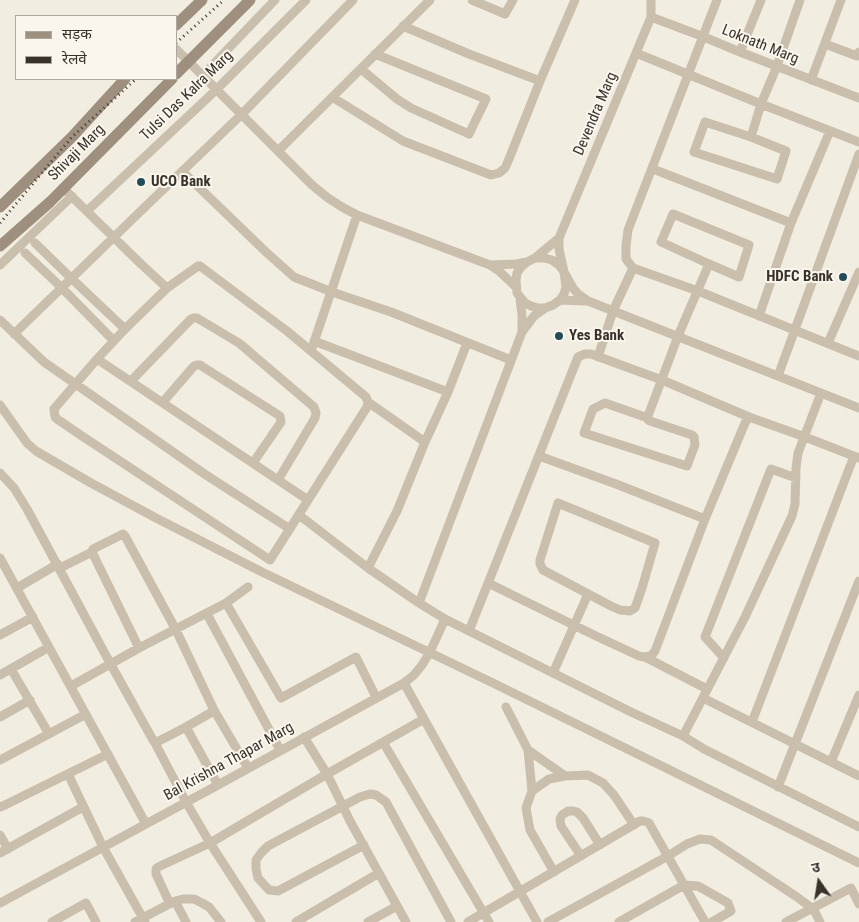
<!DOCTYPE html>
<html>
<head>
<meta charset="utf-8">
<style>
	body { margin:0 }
	#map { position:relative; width:859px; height:922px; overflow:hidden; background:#f2ede1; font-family:"Roboto Condensed","Noto Sans Devanagari",sans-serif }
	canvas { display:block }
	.legend { position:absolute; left:15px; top:15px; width:162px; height:65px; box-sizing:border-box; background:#faf6ee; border:1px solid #ada8a0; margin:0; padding:6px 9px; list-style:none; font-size:15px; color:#39322b }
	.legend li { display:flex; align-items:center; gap:10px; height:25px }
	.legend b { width:25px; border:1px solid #ada8a0 }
	.north { position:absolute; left:794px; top:857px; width:50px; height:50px; -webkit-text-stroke:4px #faf6ee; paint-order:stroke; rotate:347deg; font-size:14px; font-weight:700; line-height:20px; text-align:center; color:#39322b }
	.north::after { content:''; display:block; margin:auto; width:18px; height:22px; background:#39322b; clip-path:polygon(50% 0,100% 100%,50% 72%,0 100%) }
</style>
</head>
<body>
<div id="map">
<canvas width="859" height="922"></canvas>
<ul class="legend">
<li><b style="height:6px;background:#9e8f7f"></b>सड़क</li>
<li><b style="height:6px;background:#39322b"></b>रेलवे</li>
</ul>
<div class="north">उ</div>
</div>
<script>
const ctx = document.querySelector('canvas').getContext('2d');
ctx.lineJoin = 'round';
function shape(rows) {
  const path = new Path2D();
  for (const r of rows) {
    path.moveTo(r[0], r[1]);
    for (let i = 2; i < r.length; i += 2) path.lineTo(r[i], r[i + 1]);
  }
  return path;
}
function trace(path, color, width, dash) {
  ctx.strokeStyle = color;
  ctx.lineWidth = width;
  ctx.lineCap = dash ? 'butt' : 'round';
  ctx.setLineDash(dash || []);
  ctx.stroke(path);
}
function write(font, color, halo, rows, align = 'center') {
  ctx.font = font + ' "Roboto Condensed",sans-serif';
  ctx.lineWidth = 4;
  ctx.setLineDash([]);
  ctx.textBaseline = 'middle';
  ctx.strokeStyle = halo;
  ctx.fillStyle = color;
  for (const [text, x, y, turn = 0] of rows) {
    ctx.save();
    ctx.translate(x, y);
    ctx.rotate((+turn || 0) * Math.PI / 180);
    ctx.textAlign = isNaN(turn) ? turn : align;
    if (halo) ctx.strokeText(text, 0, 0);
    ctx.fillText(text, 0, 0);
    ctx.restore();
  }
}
trace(shape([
	[472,0,505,14,513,0],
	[651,0,651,17,559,238,559,249,564,272,566,287,564,294,560,300,553,305,545,308,538,308,531,306,525,303,517,293,516,280,517,273,521,267,527,262,535,258,544,258,552,260,559,265,564,272,573,288,578,294,588,301,859,408],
	[717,0,628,230,626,246,626,259,633,268,698,291,859,356],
	[651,17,704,37,740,52,859,98],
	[403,26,469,54,540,81],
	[825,44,857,56,859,52],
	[176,49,312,185,328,198,342,207,357,215,490,265,499,271,516,287],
	[740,52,761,0],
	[636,53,761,104,859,142],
	[361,69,397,99,411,108,469,134,486,99,375,54],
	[202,76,275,0],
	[811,80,841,0],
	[332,97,403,141,491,175,499,173,505,168,509,159,540,81,575,0],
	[705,122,751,137,786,151,777,179,694,152,705,122],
	[751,137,761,104,777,66,800,0],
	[278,151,430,0],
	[653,169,791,223],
	[182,171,266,252,294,277,332,292,391,312,511,360],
	[63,188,141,264,167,288],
	[87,211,216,90,306,0],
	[35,243,71,278,125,329],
	[25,253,61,287,114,341],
	[535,258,559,238],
	[0,265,72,196],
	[490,265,516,264,527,262],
	[198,266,200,266,287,331,366,397,368,402,367,407,270,560,82,436,57,419,55,417,54,409,97,359,125,329,167,288,198,266],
	[520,298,522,315,522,332],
	[560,300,587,301],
	[759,316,791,223,830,131],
	[0,320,44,362,206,475,290,529],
	[14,334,147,205,241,115,353,0],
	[314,341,448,392],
	[828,343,859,272],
	[311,351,357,215],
	[598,357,613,311,633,268],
	[97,359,308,500],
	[778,376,859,154],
	[131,381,191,319,194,318,197,318,239,343,314,407,316,413,315,418,278,480],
	[163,402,194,366,197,365,200,365,280,416,281,422,253,463],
	[368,402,425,442],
	[0,405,27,443,36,451,91,483,156,518,262,572,493,683,859,863],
	[648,418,605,403,593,409,584,433,687,466,695,445,694,437,692,435,650,421,648,420,648,416,678,336,709,264,739,277,749,245,673,214,661,242,709,264],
	[539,456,616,484,705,519],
	[0,473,14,488,27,509,110,663,153,740,154,741,159,741,186,727,218,785],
	[558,503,655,543,642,588,635,608,630,611,620,610,611,606,543,570,540,564,540,560,558,503],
	[299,515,368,568,419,603,445,619,631,712,683,736,704,749,859,827],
	[0,558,146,824],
	[60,568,92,552],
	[368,568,397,511,425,442,448,392,467,343],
	[488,583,596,636,639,656,645,657,652,655,655,651,705,519,745,423,749,417,805,437,859,458],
	[17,588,58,564],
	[226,603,281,698,356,657,376,697],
	[419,603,522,332,534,316,545,308],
	[207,614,280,750],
	[469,631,578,357,585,354,591,354,662,380,749,417],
	[0,635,33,617],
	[139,648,92,552,93,549,123,534,125,536,176,630,213,708,212,712,186,727],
	[645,657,707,689],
	[724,658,705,637,771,469,796,478],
	[11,669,49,734],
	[553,673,588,594],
	[0,675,49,647],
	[404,683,537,922],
	[71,686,139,648,226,603,248,587],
	[703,698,859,776],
	[506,707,528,750],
	[214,710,248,768],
	[0,717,30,700],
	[752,722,854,456],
	[683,736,745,617,792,516,795,504,796,468,798,453,821,393],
	[304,737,327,774,350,821,406,922],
	[154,741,186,802,210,843,261,922],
	[383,742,489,922],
	[0,760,86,714],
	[831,762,859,695],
	[68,774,103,847,145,922],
	[778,787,859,581],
	[532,791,528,750,565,776],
	[0,807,5,805,108,754],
	[0,835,8,849],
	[364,845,278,891,269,890,258,878,256,869,256,860,261,853,268,846,360,797,370,794,376,795,386,802,451,922],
	[0,853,83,807],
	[581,856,561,826,560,819,562,815,568,811,573,811,577,812,583,818,600,845],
	[554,872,530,830,526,808,532,791,549,779,565,776,588,775,603,783,614,795,634,825],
	[175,901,186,922],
	[0,903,218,785,404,683,414,675,422,665,430,652,445,619],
	[170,904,156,874,156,869,158,867,210,843,327,774,424,719],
	[52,922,86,903,96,922],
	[135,922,175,901,183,899,194,899,202,903,209,907,221,922],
	[296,922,379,873],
	[368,922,397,906],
	[468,922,640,821,643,821,647,822,649,823,705,922],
	[548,922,668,856,687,844,700,839,711,840,797,897,809,906,815,912,820,922],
	[619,922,684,885,698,886,728,903,731,911,712,922],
	[786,922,851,888,859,904]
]), '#cabfad', 9);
trace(shape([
	[176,25,202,0],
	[176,74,250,0],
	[0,207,72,137,125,79],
	[0,246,50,202,172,79]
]), '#9e8f7f', 11);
trace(shape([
	[176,43,224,0],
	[0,223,72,137,136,79]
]), '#39322b', 3, [1, 4]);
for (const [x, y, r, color] of [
	[141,182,5,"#234c58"],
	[843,277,5,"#234c58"],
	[559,336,5,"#234c58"]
]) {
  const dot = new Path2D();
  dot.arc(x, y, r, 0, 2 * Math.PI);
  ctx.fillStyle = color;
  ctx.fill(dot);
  trace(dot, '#faf6ee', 2);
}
write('15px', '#39322b', '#faf6ee', [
	["Loknath Marg",760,45,22],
	["Tulsi Das Kalra Marg",187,96,-44],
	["Devendra Marg",596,114,-67],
	["Shivaji Marg",77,153,-45],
	["Bal Krishna Thapar Marg",229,762,-29]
]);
write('bold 15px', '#39322b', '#faf6ee', [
	["UCO Bank",151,182],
	["HDFC Bank",833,277,"right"],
	["Yes Bank",569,336]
], 'left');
</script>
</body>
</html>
